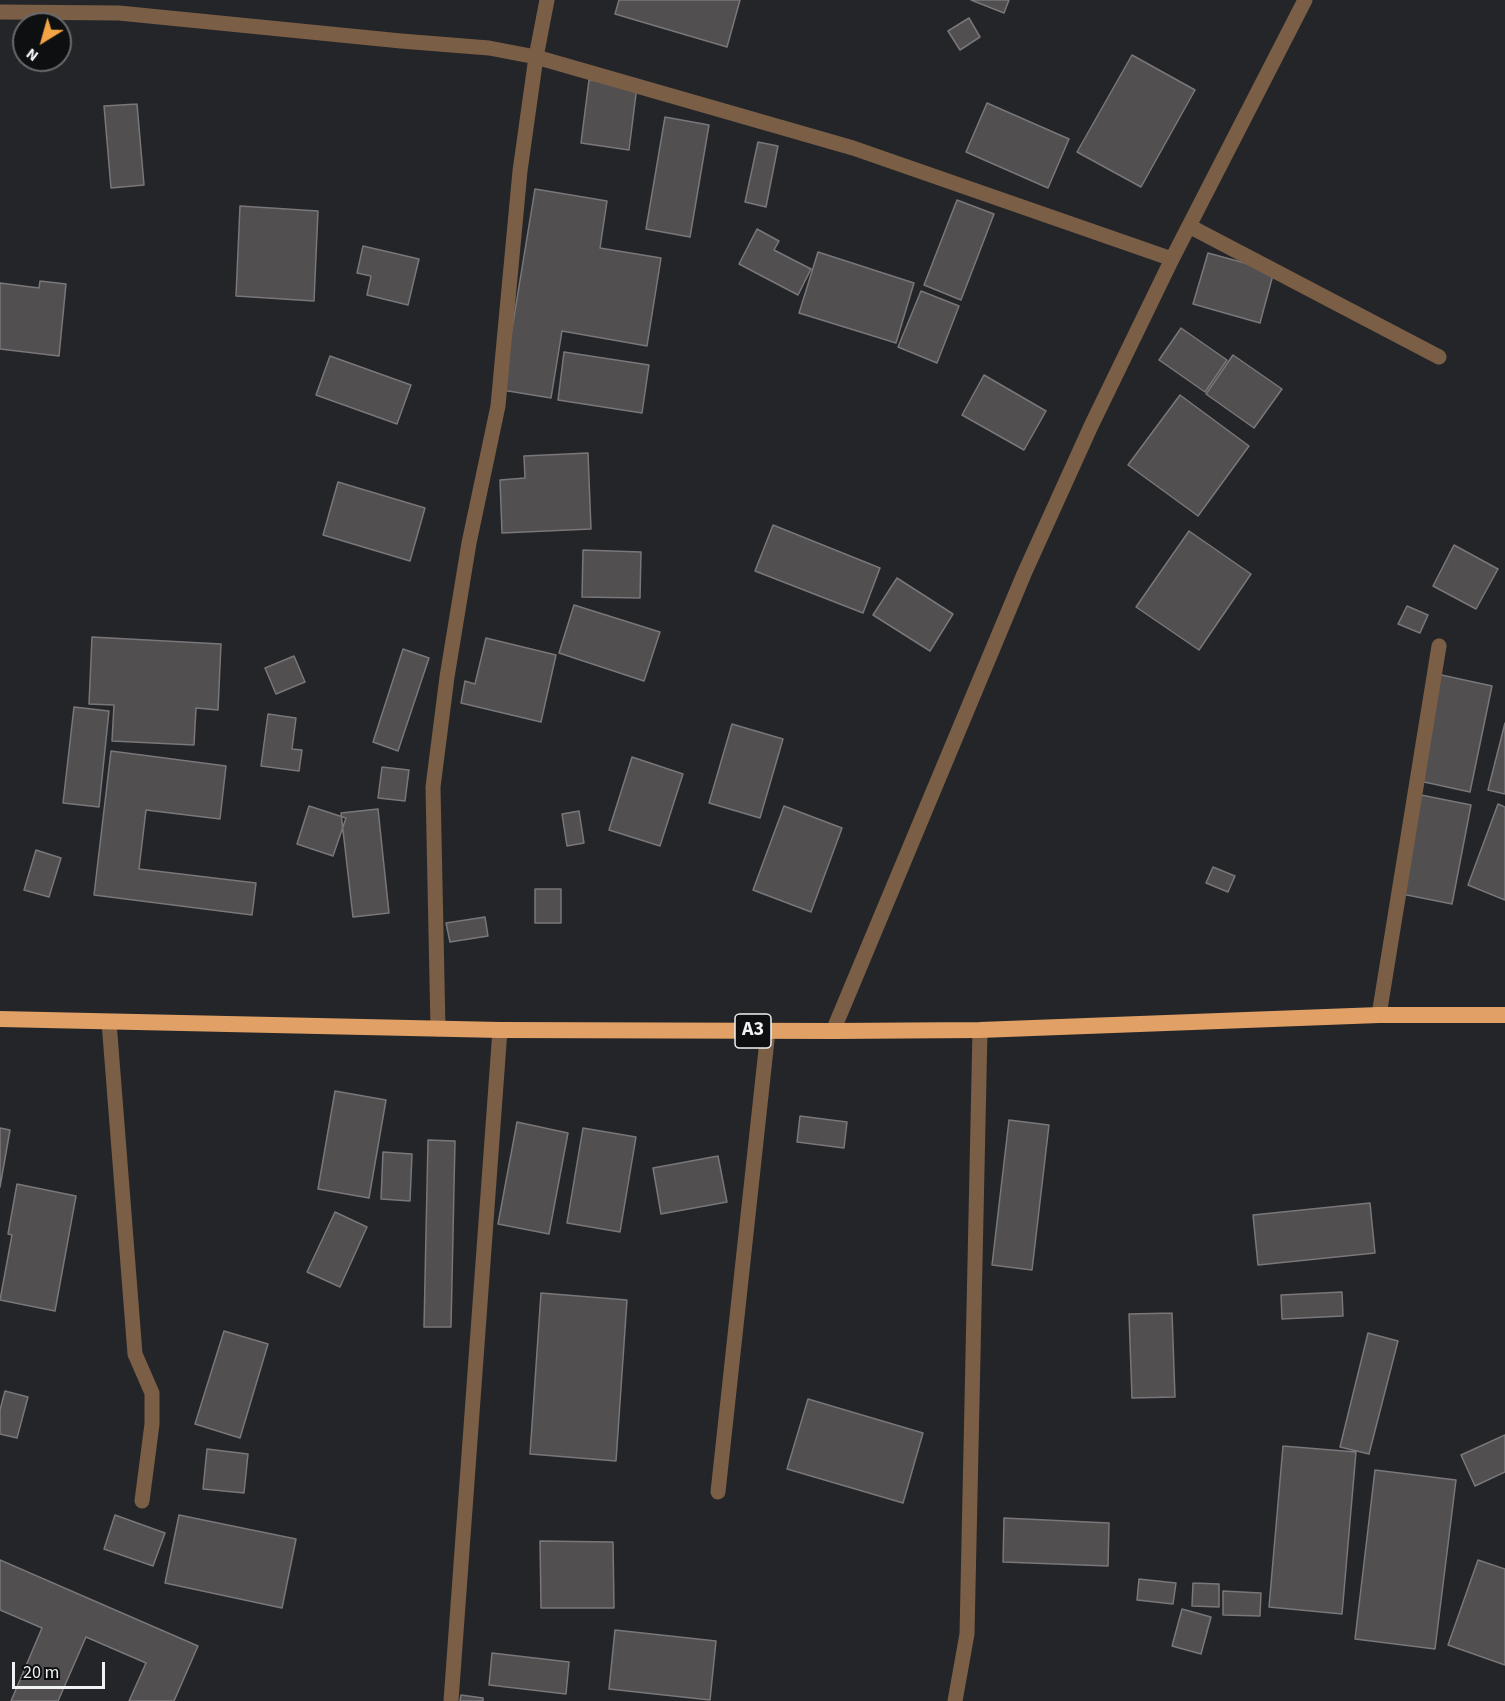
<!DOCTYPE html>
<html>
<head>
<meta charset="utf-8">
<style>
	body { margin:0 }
	#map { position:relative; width:1505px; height:1701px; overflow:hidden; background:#242528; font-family:"Source Sans 3",sans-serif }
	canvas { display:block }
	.north { position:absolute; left:12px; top:12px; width:60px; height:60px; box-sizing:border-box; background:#0e0f10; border:2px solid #696a6b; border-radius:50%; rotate:217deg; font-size:16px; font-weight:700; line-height:24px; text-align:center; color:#f1f2f3 }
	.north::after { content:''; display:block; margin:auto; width:21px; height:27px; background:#f4a444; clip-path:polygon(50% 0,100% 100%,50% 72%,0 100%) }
	.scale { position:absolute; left:12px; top:1662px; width:93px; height:27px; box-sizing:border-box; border:3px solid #f1f2f3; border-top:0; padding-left:8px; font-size:18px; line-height:21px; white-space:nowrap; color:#f1f2f3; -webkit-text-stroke:4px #0e0f10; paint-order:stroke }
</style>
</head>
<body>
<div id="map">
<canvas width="1505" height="1701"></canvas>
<div class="north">N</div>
<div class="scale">20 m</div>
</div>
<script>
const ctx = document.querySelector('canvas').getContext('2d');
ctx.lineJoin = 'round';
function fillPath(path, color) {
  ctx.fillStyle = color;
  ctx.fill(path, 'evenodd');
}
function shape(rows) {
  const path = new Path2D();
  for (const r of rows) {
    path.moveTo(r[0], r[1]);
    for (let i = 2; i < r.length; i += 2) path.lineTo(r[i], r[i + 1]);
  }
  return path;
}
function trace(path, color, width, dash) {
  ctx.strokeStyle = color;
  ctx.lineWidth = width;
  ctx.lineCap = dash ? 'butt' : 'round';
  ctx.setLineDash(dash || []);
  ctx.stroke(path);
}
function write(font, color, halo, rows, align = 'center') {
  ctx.font = font + ' "Source Sans 3",sans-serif';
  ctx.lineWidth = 4.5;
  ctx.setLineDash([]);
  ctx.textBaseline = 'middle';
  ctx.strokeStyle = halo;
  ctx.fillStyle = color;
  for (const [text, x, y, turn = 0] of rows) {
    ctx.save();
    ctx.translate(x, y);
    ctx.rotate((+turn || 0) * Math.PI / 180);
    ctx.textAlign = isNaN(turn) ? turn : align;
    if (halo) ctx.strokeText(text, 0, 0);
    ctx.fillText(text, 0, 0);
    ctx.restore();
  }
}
const building = shape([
	[619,0,740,0,727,47,615,14,619,0],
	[971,0,1009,0,1004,13,971,0],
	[969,18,980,37,960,50,948,31,969,18],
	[1132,55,1195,90,1141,187,1077,152,1132,55],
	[589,80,637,86,629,150,581,143,589,80],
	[987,103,1069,139,1048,188,966,152,987,103],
	[137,104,144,185,111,188,104,106,137,104],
	[665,117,709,125,690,237,646,229,665,117],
	[758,142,778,146,766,207,745,202,758,142],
	[535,189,607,201,600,248,661,258,647,346,562,331,551,398,502,390,535,189],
	[957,200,994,214,961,300,924,285,957,200],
	[240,206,318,211,314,301,236,296,240,206],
	[757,229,779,241,774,250,811,269,798,295,739,264,757,229],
	[363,246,419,259,408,305,367,295,371,276,357,273,363,246],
	[818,252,914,283,896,343,799,313,818,252],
	[1208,253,1274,271,1260,323,1193,304,1208,253],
	[40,281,66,284,59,356,0,349,0,283,39,288,40,281],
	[921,291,959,306,937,363,898,347,921,291],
	[1181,328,1227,360,1205,392,1159,360,1181,328],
	[564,352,649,365,642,413,558,400,564,352],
	[1233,355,1282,389,1254,428,1206,394,1233,355],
	[330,356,411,385,397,424,316,395,330,356],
	[984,375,1046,411,1024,450,962,415,984,375],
	[1180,395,1249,446,1198,516,1128,465,1180,395],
	[588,453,591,529,502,533,500,480,525,478,524,456,588,453],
	[338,482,425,508,410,561,323,535,338,482],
	[773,525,880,568,863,613,755,571,773,525],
	[1189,531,1251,574,1199,650,1136,607,1189,531],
	[1454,545,1498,569,1476,609,1433,586,1454,545],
	[583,550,641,552,640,598,582,597,583,550],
	[897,578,953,614,930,651,873,615,897,578],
	[574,605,660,632,644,681,559,653,574,605],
	[1407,606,1428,615,1420,633,1398,624,1407,606],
	[92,637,221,644,218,710,196,708,194,745,112,741,114,705,89,704,92,637],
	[486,638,556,655,541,722,461,703,465,681,475,684,486,638],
	[403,649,429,658,398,751,373,742,403,649],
	[294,656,305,682,276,694,265,668,294,656],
	[1437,674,1492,686,1470,792,1415,780,1437,674],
	[74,707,109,711,99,807,63,803,74,707],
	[268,714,296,718,292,749,302,750,299,771,261,766,268,714],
	[1505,723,1505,794,1488,790,1505,723],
	[732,724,783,739,760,818,709,803,732,724],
	[111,751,226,766,220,819,146,810,139,869,256,883,252,915,94,895,111,751],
	[632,757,683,774,660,846,609,830,632,757],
	[382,767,409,770,405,801,378,798,382,767],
	[1421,795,1471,805,1452,904,1402,894,1421,795],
	[1498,804,1505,807,1505,900,1468,885,1498,804],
	[309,806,346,818,333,856,297,844,309,806],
	[784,806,842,828,811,912,753,890,784,806],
	[378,809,389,913,353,917,341,813,378,809],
	[579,811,584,843,567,846,562,814,579,811],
	[36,850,61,858,49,897,24,890,36,850],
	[1213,867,1235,876,1228,892,1206,883,1213,867],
	[535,889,561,889,561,923,535,923,535,889],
	[485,917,488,936,450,942,446,923,485,917],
	[335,1091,386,1100,369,1198,318,1189,335,1091],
	[800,1116,847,1122,844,1148,797,1142,800,1116],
	[1009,1120,1049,1125,1032,1270,992,1265,1009,1120],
	[517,1122,568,1133,549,1234,498,1224,517,1122],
	[0,1128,10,1130,0,1187,0,1128],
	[583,1128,636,1137,620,1232,567,1223,583,1128],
	[428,1140,455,1141,451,1327,424,1327,428,1140],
	[383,1152,412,1154,410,1201,381,1199,383,1152],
	[718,1156,727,1202,661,1214,653,1168,718,1156],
	[17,1184,76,1196,55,1311,0,1300,12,1235,8,1234,17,1184],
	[1370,1203,1375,1253,1258,1265,1253,1215,1370,1203],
	[335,1212,367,1227,340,1287,307,1272,335,1212],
	[1342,1292,1343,1316,1282,1319,1281,1295,1342,1292],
	[541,1293,627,1300,616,1461,530,1454,541,1293],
	[1172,1313,1175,1397,1132,1398,1129,1314,1172,1313],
	[224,1331,268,1344,240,1438,195,1424,224,1331],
	[1368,1333,1398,1341,1369,1454,1340,1447,1368,1333],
	[5,1391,28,1397,17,1438,0,1434,0,1410,5,1391],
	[808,1399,923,1433,903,1503,787,1469,808,1399],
	[1505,1435,1505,1472,1475,1486,1461,1455,1505,1435],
	[1283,1446,1356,1452,1342,1614,1269,1607,1283,1446],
	[207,1449,248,1454,244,1493,203,1489,207,1449],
	[1375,1470,1456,1480,1435,1649,1355,1639,1375,1470],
	[115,1515,165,1533,153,1566,104,1549,115,1515],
	[179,1515,296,1539,282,1608,165,1583,179,1515],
	[1004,1518,1109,1523,1108,1566,1003,1562,1004,1518],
	[540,1541,613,1542,614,1608,541,1608,540,1541],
	[0,1560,198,1646,174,1701,129,1701,146,1663,86,1637,58,1701,11,1701,42,1628,0,1610,0,1560],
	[1478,1560,1505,1569,1505,1665,1448,1645,1478,1560],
	[1139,1579,1176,1583,1173,1604,1137,1600,1139,1579],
	[1193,1583,1219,1584,1219,1607,1192,1606,1193,1583],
	[1223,1591,1261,1593,1260,1616,1223,1615,1223,1591],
	[1182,1609,1211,1617,1201,1654,1172,1646,1182,1609],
	[615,1630,716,1641,710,1700,609,1689,615,1630],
	[492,1653,569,1662,566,1694,489,1685,492,1653],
	[461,1695,483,1698,483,1701,460,1701,461,1695]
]);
fillPath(building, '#524f51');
trace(building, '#797779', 1.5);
trace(shape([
	[0,12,119,13,401,41,489,48,536,57,853,148,1172,259],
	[1189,226,1439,357],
	[1379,1015,1439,646],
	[109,1022,135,1354,152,1393,152,1424,142,1501],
	[438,1029,433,787,447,677,469,543,498,406,520,171,536,57,547,0],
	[833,1031,1024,574,1091,426,1172,259,1305,0],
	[718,1492,768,1031],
	[451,1701,500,1030],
	[955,1701,967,1634,980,1030]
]), '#7a5e46', 15);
trace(shape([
	[0,1019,500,1030,833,1031,980,1030,1379,1015,1505,1015]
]), '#e0a066', 16);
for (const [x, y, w] of [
	[753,1031,36]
]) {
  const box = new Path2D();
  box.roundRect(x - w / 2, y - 17, w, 34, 4.5);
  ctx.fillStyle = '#0e0f10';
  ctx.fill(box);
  trace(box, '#f1f2f3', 1.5);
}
write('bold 20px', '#f1f2f3', null, [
	["A3",753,1031]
]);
</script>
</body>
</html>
